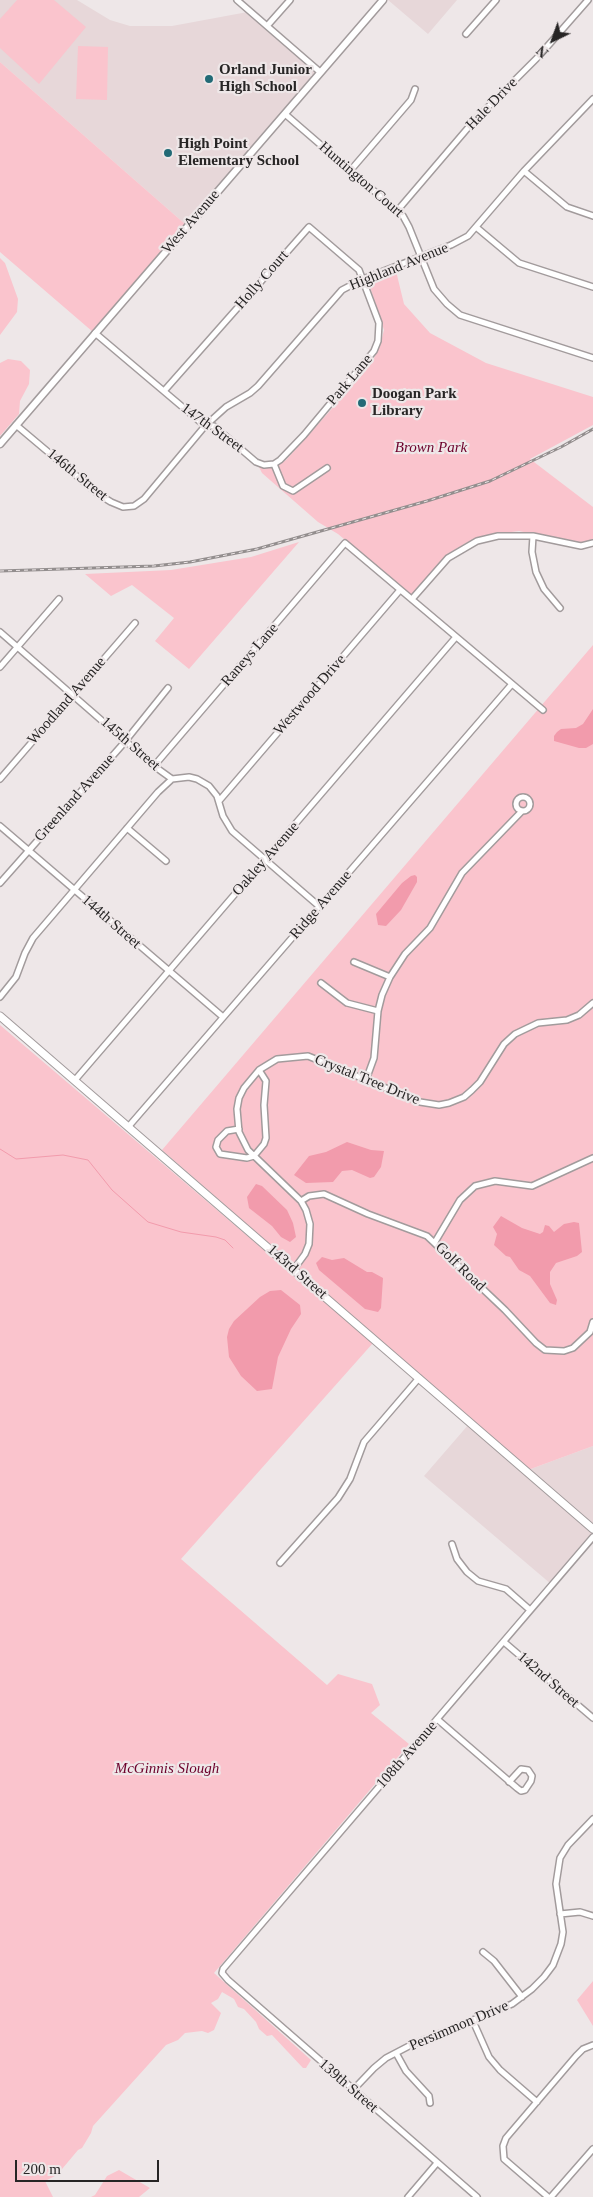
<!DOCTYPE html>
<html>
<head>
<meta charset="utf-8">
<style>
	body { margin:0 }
	#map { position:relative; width:593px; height:2197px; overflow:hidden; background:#eee7e8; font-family:Georgia,serif }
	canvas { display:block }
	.north { position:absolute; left:528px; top:15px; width:50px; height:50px; -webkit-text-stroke:4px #eee7e8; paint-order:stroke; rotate:222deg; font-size:14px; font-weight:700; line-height:20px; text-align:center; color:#272525 }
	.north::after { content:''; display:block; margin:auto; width:18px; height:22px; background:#272525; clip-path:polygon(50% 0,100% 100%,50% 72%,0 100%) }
	.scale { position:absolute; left:15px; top:2160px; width:144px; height:22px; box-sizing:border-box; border:2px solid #272525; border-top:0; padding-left:6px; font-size:15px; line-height:18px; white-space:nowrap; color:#272525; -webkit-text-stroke:4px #eee7e8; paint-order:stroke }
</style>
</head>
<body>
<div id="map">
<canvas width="593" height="2197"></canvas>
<div class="north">N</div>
<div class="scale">200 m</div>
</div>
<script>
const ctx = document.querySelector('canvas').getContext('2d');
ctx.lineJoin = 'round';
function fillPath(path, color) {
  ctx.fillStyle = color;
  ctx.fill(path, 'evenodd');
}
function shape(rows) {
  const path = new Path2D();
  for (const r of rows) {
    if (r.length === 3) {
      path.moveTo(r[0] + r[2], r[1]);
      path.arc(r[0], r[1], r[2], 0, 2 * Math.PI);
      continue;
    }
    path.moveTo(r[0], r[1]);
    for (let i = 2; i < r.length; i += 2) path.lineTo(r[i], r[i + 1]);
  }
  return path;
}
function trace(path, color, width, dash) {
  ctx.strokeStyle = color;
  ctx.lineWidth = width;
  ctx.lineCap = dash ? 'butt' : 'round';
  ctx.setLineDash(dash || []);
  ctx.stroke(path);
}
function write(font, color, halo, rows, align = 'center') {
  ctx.font = font + ' Georgia,serif';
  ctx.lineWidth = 4.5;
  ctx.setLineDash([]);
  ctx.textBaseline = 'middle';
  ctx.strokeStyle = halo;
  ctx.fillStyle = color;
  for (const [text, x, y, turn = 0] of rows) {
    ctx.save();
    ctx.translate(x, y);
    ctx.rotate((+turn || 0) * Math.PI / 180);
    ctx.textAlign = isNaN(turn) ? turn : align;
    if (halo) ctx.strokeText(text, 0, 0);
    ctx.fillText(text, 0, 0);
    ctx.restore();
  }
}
fillPath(shape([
	[0,0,77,0,110,20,130,26,172,26,253,11,320,70,185,224,0,62],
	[388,0,457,0,428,34],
	[469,1424,593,1531,593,1535,551,1584,424,1476],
	[593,1446,593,1527,528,1470]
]), '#e7d7d9');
fillPath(shape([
	[17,0,54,0,86,27,39,84,0,48,0,19],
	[78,46,108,47,107,100,76,99],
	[0,62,185,224,93,332,0,252],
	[0,258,5,263,18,299,17,312,0,335],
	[396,271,404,304,430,333,486,363,593,397,593,425,530,459,593,507,593,541,580,544,519,531,482,536,466,543,451,552,411,595,338,534,318,522,262,473,259,467,271,468,286,460,362,375,374,358,380,346,384,330,369,284,373,280],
	[8,359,21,361,30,370,29,384,20,401,19,414,0,436,0,363],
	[299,542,189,669,155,641,174,618,132,585,111,596,85,574,171,570,251,557],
	[593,645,593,1446,528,1470,162,1150],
	[0,1025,373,1343,181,1559,327,1685,338,1674,372,1684,380,1705,371,1713,409,1744,214,1973,311,2060,306,2068,303,2068,272,2035,267,2036,259,2029,256,2022,244,2009,238,2007,234,1999,222,1992,218,1999,211,2003,221,2013,214,2030,208,2033,202,2031,185,2033,178,2040,166,2045,93,2126,91,2133,82,2148,78,2150,57,2175,45,2181,53,2197,0,2197],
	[593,1981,593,2026,577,2000],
	[119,2170,150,2188,139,2197,91,2197,95,2195,107,2176]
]), '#fac4cd');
fillPath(shape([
	[593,709,593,744,586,748,579,748,554,741,554,736,557,732,561,729,576,728,583,724],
	[415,875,417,877,417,882,401,910,386,926,378,925,376,914,402,883,411,876],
	[347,1142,371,1150,384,1151,381,1167,374,1177,370,1178,352,1170,342,1171,333,1182,306,1183,294,1175,309,1156,326,1152],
	[256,1184,262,1186,287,1210,293,1223,296,1237,290,1242,281,1237,272,1226,249,1208,247,1197],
	[501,1216,522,1228,540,1234,543,1232,545,1225,549,1226,554,1232,564,1224,574,1222,579,1223,582,1252,577,1256,556,1263,550,1272,550,1284,557,1300,556,1305,550,1303,530,1276,519,1270,510,1257,506,1256,494,1245,497,1234,493,1227],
	[322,1257,332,1260,344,1258,367,1272,372,1272,383,1278,381,1308,378,1312,365,1309,319,1270,316,1263],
	[281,1290,300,1305,301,1314,291,1329,278,1357,272,1389,257,1391,241,1376,229,1357,227,1337,229,1329,234,1321,260,1297,270,1291]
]), '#f29bac');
trace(shape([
	[0,1149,16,1159,63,1155,88,1160,112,1190,148,1222,181,1232,216,1237,225,1240,233,1248]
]), '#f29bac', 1);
const minor = shape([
	[237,0,320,72],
	[267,26,290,0],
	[466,34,496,0],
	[285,114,403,216,409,227,434,289,447,304,460,315,593,358],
	[350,171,411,100,415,89],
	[524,171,567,207,593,216],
	[397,211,473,122,538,57,588,0],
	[476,227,519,263,593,287],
	[95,333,205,426,214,426,256,462,264,465,274,464,280,460,304,435,374,351,378,341,379,323,359,270,309,227,164,391],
	[16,425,98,494,111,502,123,507,134,506,144,499,205,426,226,407,250,393,258,386,342,290,363,279,451,245,468,236,524,171,593,99],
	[274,464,283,486,293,491,327,468],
	[533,536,532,552,536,572,544,589,560,608],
	[412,599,448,558,477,541,498,536,533,536,581,546,593,543],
	[0,632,154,766,172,779],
	[0,667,59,599],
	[154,766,345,543,543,710],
	[0,779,135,623],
	[523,804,7],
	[219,801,400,590],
	[0,826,223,1017],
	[127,828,166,861],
	[0,883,123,744,168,688],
	[354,962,390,977],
	[321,983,347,1003,378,1011],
	[0,997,16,977,25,953,33,938,158,792,172,779,189,777,197,779,209,786,217,796,223,816,232,831,320,907],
	[75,1080,456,637],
	[366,1080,374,1058,378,1011,382,995,390,977,405,954,430,928,462,873,522,811],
	[129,1126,512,684],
	[239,1129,227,1131,218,1140,216,1147,220,1154,247,1158,254,1156,264,1144,266,1138,264,1105,266,1081,259,1070],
	[301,1201,309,1196,324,1194,368,1214,427,1236,505,1310,536,1343,545,1350,564,1351,573,1348,590,1332,593,1322],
	[435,1242,460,1200,475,1186,495,1181,532,1186,593,1158],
	[294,1269,305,1254,309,1244,310,1224,306,1210,301,1201,248,1150,239,1132,237,1109,239,1098,244,1088,259,1070,277,1059,308,1056,420,1102,439,1105,449,1103,464,1097,472,1090,480,1082,504,1044,515,1034,538,1023,567,1020,579,1015,593,1003],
	[452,1544,457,1559,467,1572,478,1581,506,1589,530,1610],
	[280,1563,338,1498,350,1479,364,1442,419,1378],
	[504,1642,593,1718],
	[437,1719,517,1788,521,1791,525,1790,531,1781,532,1776,528,1770,521,1769,509,1782],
	[560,1914,580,1912,593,1916],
	[483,1952,494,1961,522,1997],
	[473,2021,489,2057,500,2070,537,2102],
	[396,2053,406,2071,429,2096,430,2103],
	[353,2090,374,2068,386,2058,409,2046,512,2004,532,1989,544,1977,553,1965,561,1944,563,1932,556,1884,560,1858,568,1845,593,1819],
	[408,2197,437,2163],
	[477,2197,228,1980,222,1973,223,1969,593,1537],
	[548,2197,504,2159,503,2146,506,2138,576,2056,583,2049,593,2045],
	[551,2197,593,2149]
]);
const tertiary = shape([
	[0,444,383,0]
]);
const secondary = shape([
	[0,1016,593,1529]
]);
trace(minor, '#a29b9c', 8);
trace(tertiary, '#a29b9c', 9);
trace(secondary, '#a29b9c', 9);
trace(minor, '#fff', 5);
trace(tertiary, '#fff', 6);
trace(secondary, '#fff', 7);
const rail = shape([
	[0,571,154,566,190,562,257,549,427,501,490,481,561,447,593,429]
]);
trace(rail, '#938e8e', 3);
trace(rail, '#eee7e8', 1, [4]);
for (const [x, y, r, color] of [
	[209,79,5,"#226a76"],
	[168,153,5,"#226a76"],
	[362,403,5,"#226a76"]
]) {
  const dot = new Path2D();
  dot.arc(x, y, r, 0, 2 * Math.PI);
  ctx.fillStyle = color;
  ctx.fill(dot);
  trace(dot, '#eee7e8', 2);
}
write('bold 15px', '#272525', '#eee7e8', [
	["Orland Junior",219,70],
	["High School",219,87],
	["High Point",178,144],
	["Elementary School",178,161],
	["Doogan Park",372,394],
	["Library",372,411]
], 'left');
write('15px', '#272525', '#eee7e8', [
	["Hale Drive",492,104,-46],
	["Huntington Court",361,180,41],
	["West Avenue",191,222,-49],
	["Highland Avenue",399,267,-22],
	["Holly Court",262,280,-49],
	["Park Lane",350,380,-50],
	["147th Street",212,428,36],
	["146th Street",77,475,39],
	["Raneys Lane",250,655,-49],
	["Westwood Drive",310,695,-49],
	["Woodland Avenue",67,701,-49],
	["145th Street",130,744,41],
	["Greenland Avenue",75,798,-48],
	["Oakley Avenue",266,859,-49],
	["Ridge Avenue",321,905,-49],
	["144th Street",111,922,41],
	["Crystal Tree Drive",367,1080,22],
	["Golf Road",460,1267,44],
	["143rd Street",297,1272,41],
	["142nd Street",548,1680,41],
	["108th Avenue",407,1755,-49],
	["Persimmon Drive",459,2026,-23],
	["139th Street",348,2086,41]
]);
write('italic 15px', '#6c022c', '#eee7e8', [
	["Brown Park",431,448],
	["McGinnis Slough",167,1769]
]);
</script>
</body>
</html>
